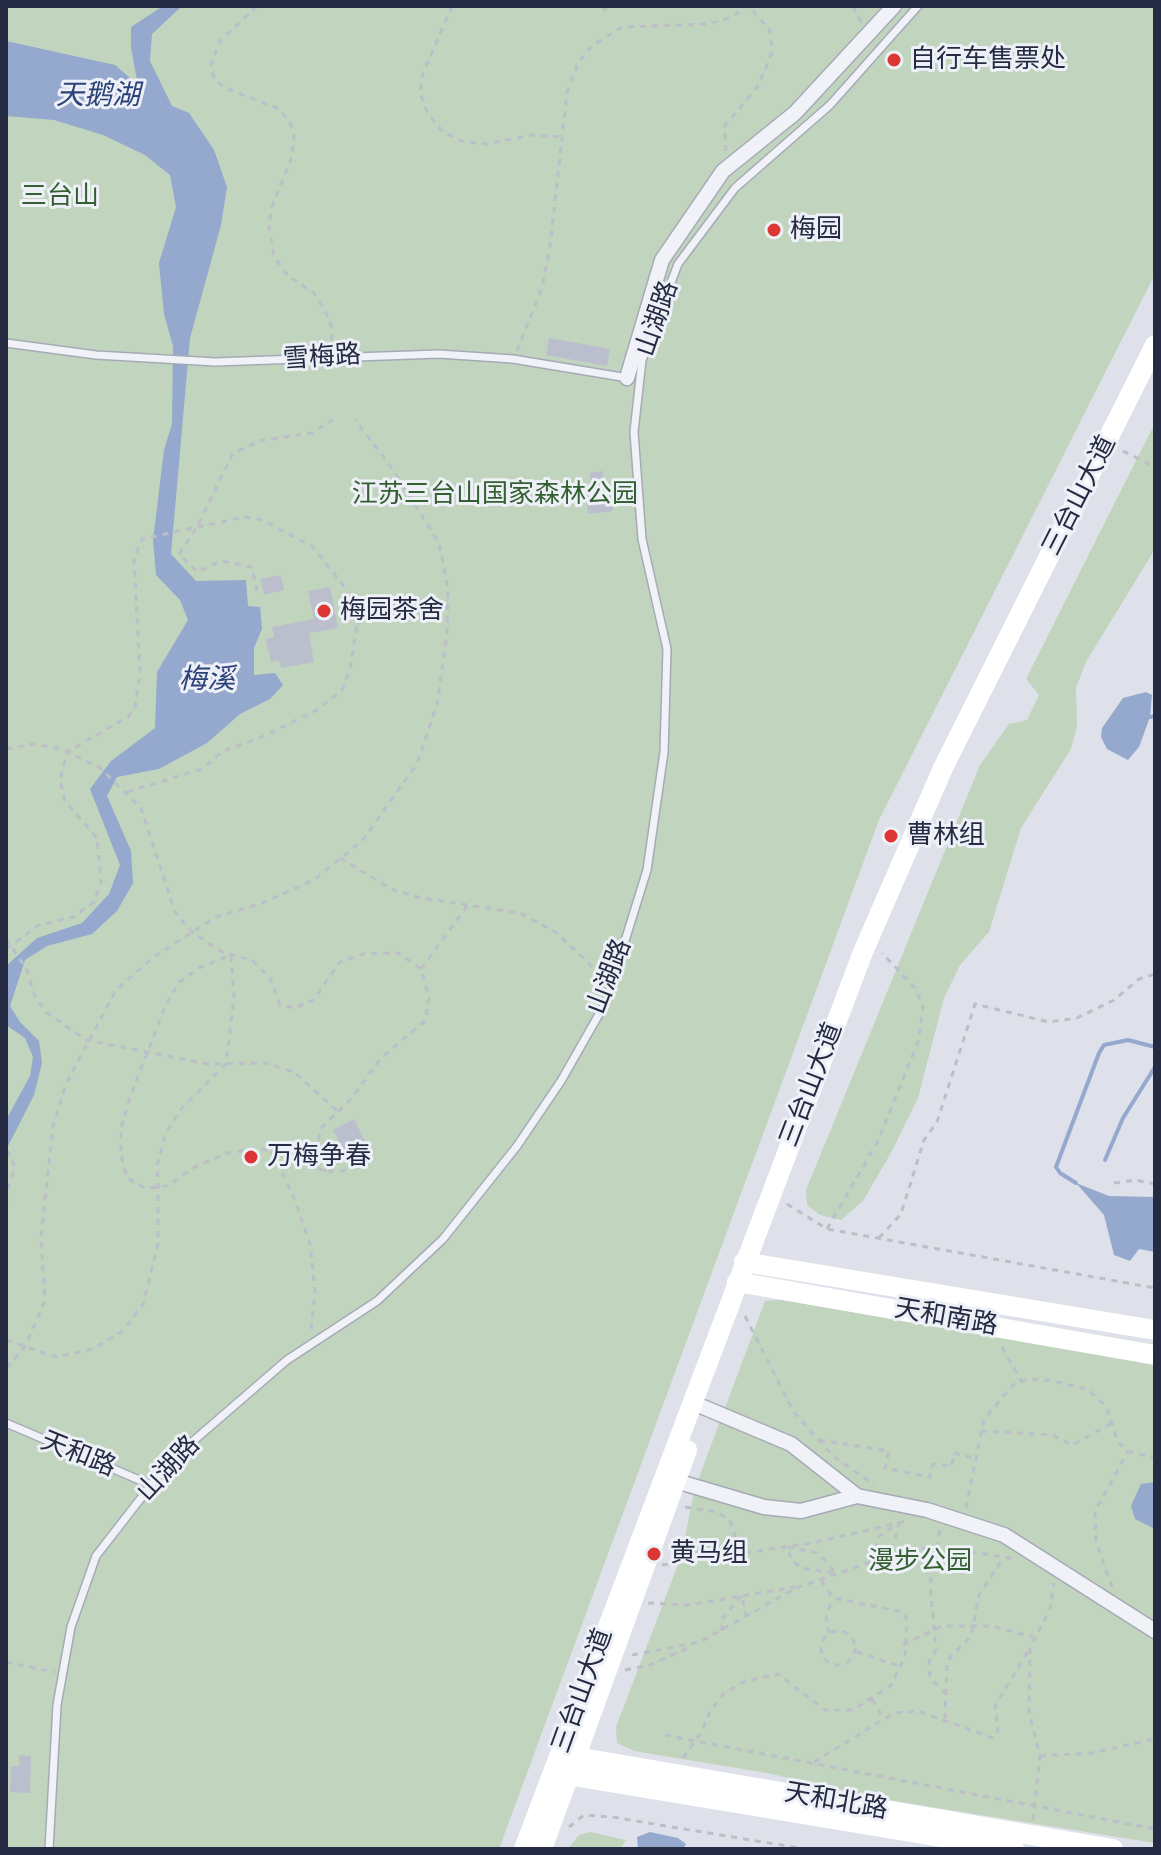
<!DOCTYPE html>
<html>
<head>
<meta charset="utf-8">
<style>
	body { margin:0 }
	#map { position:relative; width:1161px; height:1855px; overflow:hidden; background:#dee1e9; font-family:"Varela Round",sans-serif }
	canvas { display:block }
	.frame { position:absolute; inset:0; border:8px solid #252b42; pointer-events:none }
</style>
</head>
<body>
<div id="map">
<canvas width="1161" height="1855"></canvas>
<div class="frame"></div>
</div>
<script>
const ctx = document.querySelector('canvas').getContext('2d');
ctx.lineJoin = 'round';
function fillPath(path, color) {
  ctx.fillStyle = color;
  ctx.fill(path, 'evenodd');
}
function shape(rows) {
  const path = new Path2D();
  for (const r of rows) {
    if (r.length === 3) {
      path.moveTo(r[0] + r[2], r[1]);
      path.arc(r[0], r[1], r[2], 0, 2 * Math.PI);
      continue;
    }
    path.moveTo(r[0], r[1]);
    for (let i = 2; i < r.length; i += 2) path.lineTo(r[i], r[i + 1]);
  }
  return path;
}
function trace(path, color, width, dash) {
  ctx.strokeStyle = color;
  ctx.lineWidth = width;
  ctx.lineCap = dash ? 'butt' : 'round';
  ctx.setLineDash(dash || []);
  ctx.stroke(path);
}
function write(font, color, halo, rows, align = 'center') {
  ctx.font = font + ' "Varela Round","Noto Sans SC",sans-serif';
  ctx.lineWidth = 6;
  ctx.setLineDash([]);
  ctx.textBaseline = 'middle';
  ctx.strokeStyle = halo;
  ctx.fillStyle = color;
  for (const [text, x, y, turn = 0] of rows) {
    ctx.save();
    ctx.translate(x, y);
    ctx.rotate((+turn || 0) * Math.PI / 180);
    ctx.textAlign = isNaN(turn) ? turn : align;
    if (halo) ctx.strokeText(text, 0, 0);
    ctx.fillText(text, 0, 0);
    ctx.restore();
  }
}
fillPath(shape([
	[6,6,1155,6,1155,274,879,820,499,1849,6,1849],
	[1155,423,1155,549,1086,662,1076,688,1077,727,1071,749,1021,828,989,932,960,965,944,998,918,1098,892,1151,863,1201,841,1220,820,1215,807,1205,806,1190,980,765,1009,724,1027,720,1039,695,1026,679],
	[782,1300,1155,1364,1155,1843,888,1800,767,1773,634,1751,617,1743,616,1727,682,1554,694,1491,765,1301],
	[590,1832,626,1840,620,1849,568,1849,579,1835]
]), '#c0d4be');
fillPath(shape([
	[163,6,182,6,152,34,150,61,172,106,189,113,214,150,227,187,221,225,190,338,171,554,196,581,246,580,248,606,260,607,262,629,254,648,254,675,275,673,283,685,270,699,240,714,207,743,159,769,117,777,107,796,131,851,133,883,117,911,92,934,47,946,25,960,10,1006,20,1022,39,1041,42,1063,34,1095,6,1150,6,1120,30,1076,33,1057,25,1038,6,1025,6,966,37,938,82,923,109,894,120,865,90,789,111,761,155,728,157,672,188,620,180,600,156,575,153,540,164,450,172,424,173,346,164,314,159,263,176,207,170,175,145,155,103,135,54,120,6,116,6,41,115,65,138,85,131,48,131,27],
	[1146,692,1152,695,1150,717,1139,747,1128,760,1107,749,1101,737,1102,728,1123,698],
	[1076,1183,1109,1196,1155,1197,1155,1252,1139,1249,1130,1261,1114,1255,1104,1215],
	[1155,1482,1155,1529,1135,1519,1131,1506,1141,1484],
	[650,1832,678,1838,686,1844,683,1849,638,1849,637,1837]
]), '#95a8ce');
trace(shape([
	[1150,717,1155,716],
	[1105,1160,1123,1118,1155,1067],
	[1076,1183,1060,1173,1056,1167,1099,1053,1104,1045,1128,1040,1155,1047]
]), '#95a8ce', 4);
fillPath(shape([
	[549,338,610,349,607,366,546,355],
	[603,471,605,487,610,486,613,511,588,514,585,488,591,488,590,473],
	[281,575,284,590,264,595,260,579],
	[330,587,338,628,309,633,314,662,281,668,279,660,271,662,266,639,274,637,272,627,314,619,308,591],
	[354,1119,365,1141,345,1152,333,1130],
	[19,1755,31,1756,30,1793,10,1792,11,1766,19,1766]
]), '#bbbfcd');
const lane = shape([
	[6,343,96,355,215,362,439,354,513,359,628,378],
	[6,1423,151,1485],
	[49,1849,57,1705,71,1627,96,1556,169,1462,287,1360,377,1301,443,1239,517,1146,561,1081,606,1002,647,870,664,752,667,649,642,539,634,432,642,360,678,264,735,188,830,105,918,6]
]);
const street = shape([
	[627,378,662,260,723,171,795,113,894,6],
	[703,1407,791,1444,857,1496],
	[676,1481,764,1507,801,1511,857,1496,927,1510,1004,1535,1155,1631]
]);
trace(lane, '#a6aab7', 10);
trace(street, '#a6aab7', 17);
trace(shape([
	[257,6,220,41,211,64,214,78,223,87,277,108,289,120,294,135,292,157,271,209,269,229,274,256,288,276,314,293,323,307,331,324,332,346],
	[452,6,423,73,420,92,427,112,443,132,462,141,486,144,533,135,563,137],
	[604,6,605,11],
	[853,6,861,22],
	[726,151,724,127,758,86,772,53,770,31,749,6],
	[517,351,542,288,550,247,567,93,578,63,593,45,622,27,708,24,730,18,747,6],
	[1123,451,1155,467],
	[257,591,252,567,222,561,197,572,179,554,197,527,233,453,263,440,312,433,337,417],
	[357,624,388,606,411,601,448,601],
	[6,749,34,744,61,749,99,767,141,808,175,912,192,932,222,952,252,960,270,978,280,1005,295,1008,313,1000,340,962,363,954,398,953,421,969,429,998,425,1021,381,1058,351,1099,321,1128,318,1142,325,1172],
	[340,858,391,889,421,898,520,913,557,933,602,976],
	[6,939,26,968,35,997,46,1012,86,1040,207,1064,265,1063,294,1072,337,1111],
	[6,949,39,925,73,917,94,902,101,882,97,838,65,801,60,781,67,752,128,717,135,708,140,673,134,559,142,539,244,517,262,520,313,547,343,585,357,624,350,669,342,690,317,710,262,737,223,751,202,769,124,793],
	[421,969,468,905],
	[6,1151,12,1156,14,1169,7,1193,6,1230],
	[272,1151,296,1203,310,1244,315,1290,311,1331],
	[1114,1183,1135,1180,1155,1184],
	[787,1204,827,1229,1155,1288],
	[827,1229,878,1141,918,1042,923,1008,916,989,882,953],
	[879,1238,901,1214,924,1140,937,1122,975,1004,1049,1022,1077,1018,1114,1000,1139,979,1155,974],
	[745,1316,793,1411,832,1455,874,1485],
	[6,1340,56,1357,93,1349,124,1330,143,1304,158,1244,158,1187,157,1166,165,1135,181,1109,226,1064,234,997,231,955,199,968,179,982,165,1007,130,1097,121,1128,121,1155,127,1178,145,1188,158,1187,167,1186,195,1167,228,1153,255,1149,288,1152,325,1172,347,1170,362,1148],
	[1002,1347,1022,1382],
	[6,1368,24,1348,45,1301,41,1238,53,1126,66,1084,116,990,155,956,216,917,260,904,314,880,362,841,417,764,437,704,447,633,448,589,439,543,391,467,355,420],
	[981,1431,1052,1435,1072,1445,1112,1423],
	[819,1440,889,1451,885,1468,930,1477,933,1464,952,1466,954,1453,974,1458],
	[685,1507,718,1512,730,1521,741,1554],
	[966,1508,984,1419,1013,1385,1029,1379,1054,1381,1089,1390,1107,1408,1118,1442,1128,1451,1155,1458],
	[940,1530,930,1585,936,1650,929,1662,930,1678,946,1694],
	[788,1547,818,1553,836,1573,801,1568,791,1559,788,1547],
	[872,1561,879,1536,899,1523,894,1543,885,1557],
	[662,1565,813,1543,906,1521],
	[1112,1587,1096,1542,1095,1511,1128,1451],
	[648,1603,689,1605,795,1587],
	[838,1648,17],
	[722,1631,722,1619,742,1595,746,1619],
	[829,1633,826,1615,833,1599],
	[903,1645,942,1626,991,1626,1033,1637],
	[857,1652,902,1667],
	[632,1655,700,1642,796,1588,885,1557,921,1548,968,1551,1014,1559],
	[6,1662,55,1672],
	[625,1670,650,1665,692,1646],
	[872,1699,884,1719],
	[945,1719,947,1661,971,1636,979,1595,1003,1558],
	[665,1735,1155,1829],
	[1040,1756,1091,1753,1155,1739],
	[683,1758,701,1733,710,1711,724,1693,745,1681,778,1674,825,1710,853,1710,891,1685,905,1657,907,1621,903,1612,833,1598,821,1580],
	[814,1762,894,1713,918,1711,993,1738,998,1731,995,1706,1030,1648],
	[1033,1820,1040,1756,1029,1712,1030,1648,1050,1609,1054,1583],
	[569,1827,584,1815,612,1817,805,1849]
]), '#bcbec8', 3, [6, 6]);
trace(lane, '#f1f2f7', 7);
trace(street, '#f1f2f7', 14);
trace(shape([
	[744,1262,1155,1330],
	[737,1282,1155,1355],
	[565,1755,1113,1849],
	[561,1774,1014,1849],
	[524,1849,863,952,943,768,1155,345],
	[542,1849,687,1450]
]), '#fff', 20);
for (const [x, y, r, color] of [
	[894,60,8,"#dd3534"],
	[774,230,8,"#dd3534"],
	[324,611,8,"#dd3534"],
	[891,836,8,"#dd3534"],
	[251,1157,8,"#dd3534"],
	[654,1554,8,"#dd3534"]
]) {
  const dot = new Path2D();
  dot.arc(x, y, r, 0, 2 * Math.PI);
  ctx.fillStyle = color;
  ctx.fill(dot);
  trace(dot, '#eef0f7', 3);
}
write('26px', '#252b42', '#eef0f7', [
	["自行车售票处",910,60],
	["梅园",790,230],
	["梅园茶舍",340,611],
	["曹林组",907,836],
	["万梅争春",267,1157],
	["黄马组",670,1554]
], 'left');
write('26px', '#335f31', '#eef0f7', [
	["三台山",60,197],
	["江苏三台山国家森林公园",495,495],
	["漫步公园",920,1562]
]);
write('26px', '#252b42', '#eef0f7', [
	["山湖路",658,319,-71],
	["雪梅路",322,358,-4],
	["三台山大道",1080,496,-63],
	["山湖路",610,977,-69],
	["三台山大道",812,1085,-69],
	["天和南路",946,1318,10],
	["天和路",78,1455,22],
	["山湖路",169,1469,-47],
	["三台山大道",583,1691,-70],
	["天和北路",836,1802,10]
]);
write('italic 28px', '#2b427a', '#eef0f7', [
	["天鹅湖",98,97],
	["梅溪",207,681]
]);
</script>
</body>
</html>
